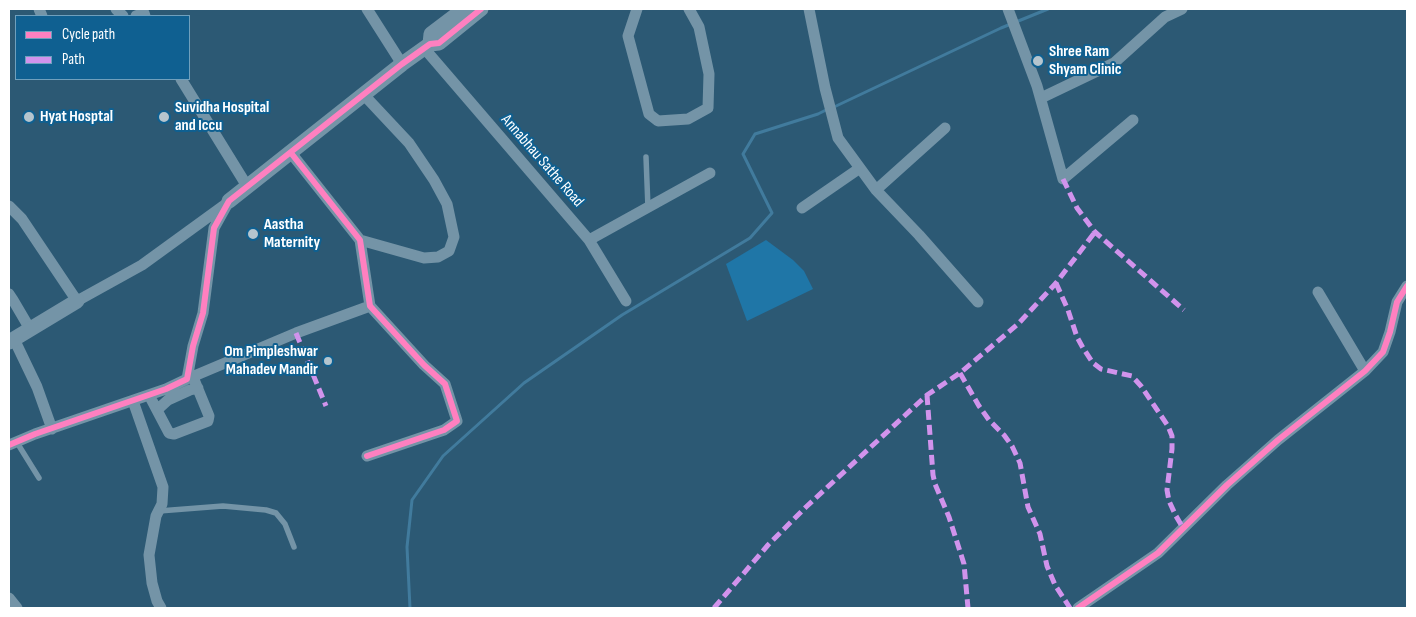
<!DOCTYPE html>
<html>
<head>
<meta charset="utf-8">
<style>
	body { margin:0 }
	#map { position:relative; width:1416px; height:617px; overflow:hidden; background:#2c5974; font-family:"Sofia Sans Condensed",sans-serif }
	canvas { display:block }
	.frame { position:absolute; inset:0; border:10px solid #fff; pointer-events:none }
	.legend { position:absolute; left:15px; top:15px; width:175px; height:65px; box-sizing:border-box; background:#0f6091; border:1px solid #6fa0bd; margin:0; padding:6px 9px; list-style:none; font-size:15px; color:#fff }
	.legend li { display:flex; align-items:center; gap:10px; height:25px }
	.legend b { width:25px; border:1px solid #6fa0bd }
</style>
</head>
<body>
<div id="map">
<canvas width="1416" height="617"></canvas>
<div class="frame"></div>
<ul class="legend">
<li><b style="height:6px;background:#ff80c0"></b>Cycle path</li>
<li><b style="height:6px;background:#d193ec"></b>Path</li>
</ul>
</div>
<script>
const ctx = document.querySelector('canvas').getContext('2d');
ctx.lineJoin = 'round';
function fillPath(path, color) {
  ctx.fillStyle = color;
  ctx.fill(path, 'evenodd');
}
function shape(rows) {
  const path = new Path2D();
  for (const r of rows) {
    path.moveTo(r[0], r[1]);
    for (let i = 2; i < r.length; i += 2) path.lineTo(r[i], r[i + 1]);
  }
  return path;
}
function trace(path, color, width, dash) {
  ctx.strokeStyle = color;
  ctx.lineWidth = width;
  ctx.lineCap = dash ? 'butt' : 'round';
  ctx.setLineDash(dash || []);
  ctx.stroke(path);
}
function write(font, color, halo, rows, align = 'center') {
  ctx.font = font + ' "Sofia Sans Condensed",sans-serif';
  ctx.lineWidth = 4;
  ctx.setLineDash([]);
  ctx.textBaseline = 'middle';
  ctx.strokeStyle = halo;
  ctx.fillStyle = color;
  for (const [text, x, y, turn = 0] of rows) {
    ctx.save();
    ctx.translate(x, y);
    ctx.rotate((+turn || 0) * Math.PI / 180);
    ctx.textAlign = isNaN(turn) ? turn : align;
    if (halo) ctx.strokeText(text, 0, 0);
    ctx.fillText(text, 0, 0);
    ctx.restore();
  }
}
fillPath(shape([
	[766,240,793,260,804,271,813,289,747,321,726,264]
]), '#1f76a7');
trace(shape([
	[834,107,1001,28,1048,9],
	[410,608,407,547,412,500,443,456,524,383,622,315,750,238,772,213,743,154,755,134,818,114,828,109]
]), '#417b9d', 3);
trace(shape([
	[646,157,648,208],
	[16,441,39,478],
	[159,511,223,506,266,510,276,513,285,524,294,547]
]), '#7494a7', 5.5);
trace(shape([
	[39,9,42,16],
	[116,9,123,16],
	[367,9,402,64],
	[637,9,628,36,649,114,658,121,688,119,708,108,709,74,699,27,689,9],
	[809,9,825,88,838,138,876,190,919,235,978,302],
	[1008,9,1037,86,1063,179,1133,120],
	[136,16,144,13,145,16],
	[424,48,589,240,626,301],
	[181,79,247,186],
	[1041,98,1114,63,1165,17,1182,9],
	[291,153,360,240,370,306,424,365,445,384,457,421,444,430,367,456],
	[876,190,945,128],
	[9,206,22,219,77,301,142,265,226,204],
	[802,208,860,168],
	[360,240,424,258,438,257,449,251,454,237,447,204,434,180,409,143,364,95],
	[589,240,710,173],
	[1318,292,1365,371],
	[9,294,13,300,30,329],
	[14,339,37,387,52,429],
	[187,379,296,333,370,306],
	[149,395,169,433,174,434,208,421,209,416,193,377],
	[133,401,163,487,162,504,156,516,149,555,152,583,157,601,161,608],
	[157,410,168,400,190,390,198,388],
	[9,445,35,434,166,389,187,379,193,346,203,313,214,228,229,201],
	[9,598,17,608],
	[1078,608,1158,553,1227,485,1278,440,1365,371,1383,352,1390,332,1397,302,1407,286]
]), '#7494a7', 11);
trace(shape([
	[430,44,431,34,464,9],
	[229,201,402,64,430,44,439,43,481,9],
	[9,342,77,301]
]), '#7494a7', 15);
trace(shape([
	[1063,179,1077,208,1095,232,1184,310],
	[1056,283,1068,310,1077,337,1083,348,1093,363,1101,369,1132,376,1141,386,1168,426,1172,436,1172,449,1167,490,1169,501,1176,516,1183,528],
	[296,333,326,406],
	[960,373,979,406,989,420,1004,435,1012,446,1020,463,1028,507,1040,534,1047,566,1055,585,1070,608],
	[927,395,933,475,935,484,949,517,964,564,968,608],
	[714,608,768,545,806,507,927,395,960,373,1018,324,1056,283,1095,232]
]), '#d193ec', 5, [10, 5]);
trace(shape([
	[291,153,360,240,370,306,424,365,445,384,457,421,444,430,367,456],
	[9,445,35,434,166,389,187,379,193,346,203,313,214,228,229,201,402,64,430,44,439,43,481,9],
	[1078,608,1158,553,1227,485,1278,440,1365,371,1383,352,1390,332,1397,302,1407,286]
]), '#ff80c0', 6);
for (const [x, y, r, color] of [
	[1038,61,6,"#b5c5ce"],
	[29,117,6,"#b5c5ce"],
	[164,117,6,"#b5c5ce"],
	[253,234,6,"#b5c5ce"],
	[328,361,5,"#b5c5ce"]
]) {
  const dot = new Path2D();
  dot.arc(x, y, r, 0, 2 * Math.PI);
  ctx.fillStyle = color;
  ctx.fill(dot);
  trace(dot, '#0f6091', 2);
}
write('bold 16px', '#fff', '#0f6091', [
	["Shree Ram",1049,52],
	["Shyam Clinic",1049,70],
	["Suvidha Hospital",175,108],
	["and Iccu",175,126],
	["Hyat Hosptal",40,117],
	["Aastha",264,225],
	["Maternity",264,243],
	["Om Pimpleshwar",318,352,"right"],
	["Mahadev Mandir",318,370,"right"]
], 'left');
write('16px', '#fff', '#0f6091', [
	["Annabhau Sathe Road",542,161,49]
]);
</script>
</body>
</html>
